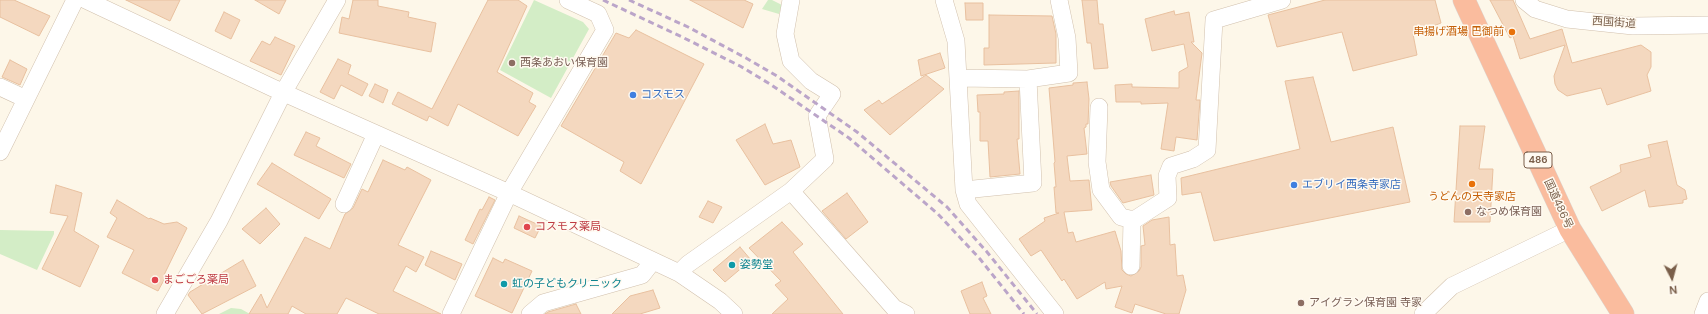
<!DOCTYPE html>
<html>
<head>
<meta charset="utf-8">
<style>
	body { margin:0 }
	#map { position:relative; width:1708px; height:314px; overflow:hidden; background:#fdf7e9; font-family:"DM Sans",sans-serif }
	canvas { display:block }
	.north { position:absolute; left:1652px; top:258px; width:40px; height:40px; -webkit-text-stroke:3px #fffaf1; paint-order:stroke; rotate:174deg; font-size:11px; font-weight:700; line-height:16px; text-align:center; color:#7a5f4a }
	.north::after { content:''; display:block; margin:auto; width:14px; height:18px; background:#7a5f4a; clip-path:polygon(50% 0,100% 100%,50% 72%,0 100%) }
</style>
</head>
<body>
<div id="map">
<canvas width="1708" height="314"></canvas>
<div class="north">N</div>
</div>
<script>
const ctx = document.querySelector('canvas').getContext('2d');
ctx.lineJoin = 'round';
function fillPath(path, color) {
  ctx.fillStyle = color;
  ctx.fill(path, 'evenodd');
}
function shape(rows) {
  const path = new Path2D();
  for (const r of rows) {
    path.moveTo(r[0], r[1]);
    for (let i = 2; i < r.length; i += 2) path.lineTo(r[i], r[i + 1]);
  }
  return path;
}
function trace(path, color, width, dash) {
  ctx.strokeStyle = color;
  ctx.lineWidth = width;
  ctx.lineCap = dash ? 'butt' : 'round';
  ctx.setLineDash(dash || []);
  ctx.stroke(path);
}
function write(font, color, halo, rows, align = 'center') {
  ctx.font = font + ' "DM Sans","Noto Sans JP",sans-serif';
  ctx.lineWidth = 3;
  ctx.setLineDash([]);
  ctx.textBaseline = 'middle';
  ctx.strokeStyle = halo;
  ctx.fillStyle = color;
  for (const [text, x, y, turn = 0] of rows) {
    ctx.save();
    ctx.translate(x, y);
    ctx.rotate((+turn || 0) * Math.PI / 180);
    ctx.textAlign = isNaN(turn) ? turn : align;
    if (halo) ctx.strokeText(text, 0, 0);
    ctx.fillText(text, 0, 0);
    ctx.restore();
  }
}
fillPath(shape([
	[534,0,583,22,589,29,551,98,500,70],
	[768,0,772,0,782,5,779,14,762,9],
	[0,230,54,231,54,234,37,270,0,254],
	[231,308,241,309,250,314,219,314]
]), '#d3edc6');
const building = shape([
	[0,0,14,0,50,16,39,36,0,17,0,0],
	[126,0,180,0,170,21,126,0],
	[255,0,286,0,279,14,255,0],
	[353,0,378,0,378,6,409,12,408,17,436,23,431,52,339,33,342,17,349,19,353,0],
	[488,0,518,0,527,6,497,72,533,93,529,102,536,106,518,136,458,104,448,126,429,116,427,121,392,104,398,92,432,109,488,0],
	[690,0,744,0,753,4,743,28,690,0],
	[1082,0,1097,0,1099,24,1103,24,1108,68,1094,69,1091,43,1087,43,1082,0],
	[1325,0,1435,0,1441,23,1413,34,1417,55,1353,71,1342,32,1277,47,1268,15,1325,0],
	[1490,0,1513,0,1530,39,1562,29,1572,63,1641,45,1651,52,1651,67,1647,75,1651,91,1607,105,1601,88,1567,96,1558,90,1555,84,1554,76,1565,45,1520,59,1513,36,1510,38,1490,0],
	[965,3,983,3,983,20,966,20,965,3],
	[1174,11,1175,15,1189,12,1194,42,1191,42,1202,53,1196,100,1200,100,1197,140,1176,137,1174,151,1161,149,1168,103,1141,104,1141,102,1116,102,1115,85,1132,84,1132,87,1179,88,1179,72,1188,67,1184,44,1152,51,1145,19,1174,11],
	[224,12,240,20,231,39,215,31,224,12],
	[989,15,1052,16,1056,34,1056,63,984,65,984,48,989,48,989,15],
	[636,30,704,64,641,184,620,171,624,162,561,126,616,33,629,38,636,30],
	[275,37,295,46,281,75,250,61,262,41,270,45,275,37],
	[940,53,945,68,921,76,918,60,940,53],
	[338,59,351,65,348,74,368,84,362,96,341,85,334,99,320,92,338,59],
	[10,60,27,69,20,85,2,77,10,60],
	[926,75,944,89,890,135,864,110,879,100,882,104,926,75],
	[1313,77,1331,142,1393,127,1410,202,1214,241,1201,192,1182,195,1181,178,1300,149,1285,81,1313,77],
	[1087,82,1089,99,1088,124,1086,124,1086,127,1084,128,1087,154,1067,156,1070,181,1089,180,1092,210,1064,212,1068,233,1073,232,1076,242,1115,231,1121,251,1122,270,1126,274,1131,276,1139,271,1141,267,1141,246,1145,245,1143,226,1152,220,1169,217,1170,245,1175,244,1177,276,1183,275,1186,290,1179,314,1166,314,1135,304,1132,313,1115,307,1122,286,1106,289,1105,282,1077,299,1064,279,1062,281,1041,250,1031,256,1019,239,1045,221,1044,218,1059,213,1056,213,1054,187,1056,187,1054,163,1055,162,1049,88,1073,85,1073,83,1087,82],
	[375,84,388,90,383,103,369,96,375,84],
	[1019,91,1019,139,1017,139,1020,174,990,177,988,141,980,141,980,112,978,112,977,95,1004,94,1004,92,1019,91],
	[765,124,773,144,791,140,800,167,765,185,736,140,765,124],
	[1460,126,1485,126,1479,169,1493,169,1490,222,1454,222,1460,126],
	[306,132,320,138,316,146,351,164,344,178,294,155,306,132],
	[1667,141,1677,185,1685,190,1687,199,1683,200,1683,203,1649,207,1645,190,1602,211,1590,187,1621,172,1620,165,1651,157,1648,145,1667,141],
	[383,160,405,170,407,167,431,180,398,245,424,257,416,272,406,266,393,291,441,314,379,314,346,298,337,314,306,314,292,306,288,314,249,314,261,294,267,308,305,237,330,249,345,214,353,208,362,189,368,192,383,160],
	[272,163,331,199,319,219,257,184,272,163],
	[1151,175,1154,195,1123,203,1111,186,1110,182,1151,175],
	[56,185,82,193,74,231,99,246,80,287,42,269,68,216,50,213,56,185],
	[847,193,868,222,846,239,822,211,847,193],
	[489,197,495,200,473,244,465,240,480,209,482,210,489,197],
	[117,200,149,219,150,218,164,224,177,222,187,228,164,275,164,280,158,291,122,273,134,250,107,237,117,218,110,213,117,200],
	[708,201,722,207,713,223,699,217,708,201],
	[266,208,280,224,260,244,242,229,266,208],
	[519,216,541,226,535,238,514,228,519,216],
	[782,222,803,244,793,252,843,314,772,314,788,299,775,285,781,281,749,248,782,222],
	[740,247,751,260,725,282,713,270,740,247],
	[431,251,462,264,455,280,425,265,431,251],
	[493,258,503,263,505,259,532,271,512,313,475,296,493,258],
	[243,260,256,286,202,314,188,295,190,292,243,260],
	[982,282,987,296,983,298,991,314,970,314,961,291,982,282],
	[653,290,660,308,640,314,612,314,630,296,653,290],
	[576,304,581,314,545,314,548,312,576,304]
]);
fillPath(building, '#f4d8bf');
trace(building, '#e8c09f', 1);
const minor = shape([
	[86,0,273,88,509,193,679,273,720,301,734,314],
	[944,0,956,41,964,190,968,204,1055,314],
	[1524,0,1535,9,1567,19,1633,26,1708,25],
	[958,78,1028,79],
	[0,87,26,99],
	[1099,107,1097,162,1101,190,1121,217,1134,220,1168,198,1167,176,1171,166,1193,159,1207,150,1214,20,1282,0],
	[0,152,75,0],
	[964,190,1033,183,1028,79,1069,73,1067,38,1059,0],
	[791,191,894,308,906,314],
	[344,204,376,134],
	[1131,266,1132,219],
	[679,273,688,264,791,191,825,159,817,116,832,94,811,81,791,61,785,34,791,0],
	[165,314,219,221,283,93,337,0],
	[451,314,509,193,605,30,598,14,568,0],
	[530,314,543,303,642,275,653,261],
	[1423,314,1452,286,1570,229],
	[1703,314,1708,301]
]);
const highway = shape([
	[1464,0,1570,229,1623,314]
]);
trace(minor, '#d1c0ad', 18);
trace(highway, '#dcd5d0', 23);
trace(minor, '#fff', 17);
trace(highway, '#fabc9e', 22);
trace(shape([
	[603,0,682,37,740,66,770,84,849,138,938,214,980,259,1024,314],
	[629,0,688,27,746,58,777,76,857,132,947,207,987,252,1037,314]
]), '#bba5c9', 3, [6, 4]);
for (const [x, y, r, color] of [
	[1512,32,4,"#e8710a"],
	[512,63,4,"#8d6e63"],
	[633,95,4,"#3f7fe0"],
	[1472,184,4,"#e8710a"],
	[1294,185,4,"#3f7fe0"],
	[1468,212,4,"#8d6e63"],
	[527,227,4,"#e0444e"],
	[732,265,4,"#0f9aa8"],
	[155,280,4,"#e0444e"],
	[504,284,4,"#0f9aa8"],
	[1301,303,4,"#8d6e63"]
]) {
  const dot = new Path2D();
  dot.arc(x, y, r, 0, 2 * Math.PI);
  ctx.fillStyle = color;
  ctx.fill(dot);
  trace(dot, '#fffaf1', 1.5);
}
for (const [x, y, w] of [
	[1538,160,28]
]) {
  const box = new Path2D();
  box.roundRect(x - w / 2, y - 8, w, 16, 3);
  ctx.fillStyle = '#fffaf1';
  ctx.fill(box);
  trace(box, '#7a5f4a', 1);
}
write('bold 10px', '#7a5f4a', null, [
	["486",1538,160]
]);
write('11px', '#7a5f4a', '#fffaf1', [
	["西国街道",1614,23,4],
	["国道486号",1558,204,65]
]);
write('11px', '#c56008', '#fffaf1', [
	["串揚げ酒場 巴御前",1504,32],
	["うどんの天寺家店",1472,197,"center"]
], 'right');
write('11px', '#785e54', '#fffaf1', [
	["西条あおい保育園",520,63],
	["なつめ保育園",1476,212],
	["アイグラン保育園 寺家",1309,303]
], 'left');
write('11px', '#366cbe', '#fffaf1', [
	["コスモス",641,95],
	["エブリイ西条寺家店",1302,185]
], 'left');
write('11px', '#be3a42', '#fffaf1', [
	["コスモス薬局",535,227],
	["まごごろ薬局",163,280]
], 'left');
write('11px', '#0d838f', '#fffaf1', [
	["姿勢堂",740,265],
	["虹の子どもクリニック",512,284]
], 'left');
</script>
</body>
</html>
